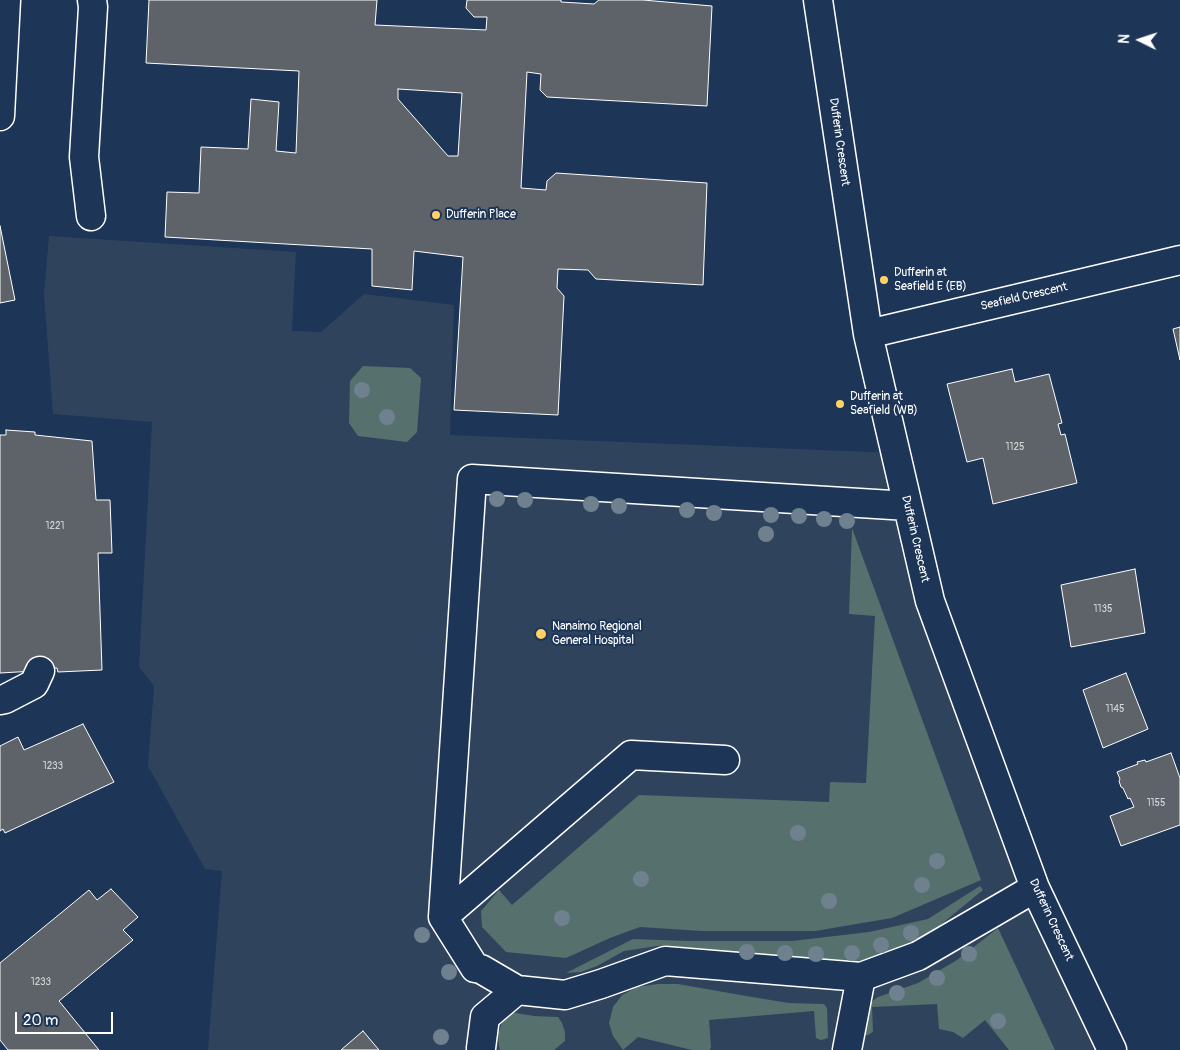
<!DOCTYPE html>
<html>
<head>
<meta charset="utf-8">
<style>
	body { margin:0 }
	#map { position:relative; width:1180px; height:1050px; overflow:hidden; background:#1d3557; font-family:Pangolin,sans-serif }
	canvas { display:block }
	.north { position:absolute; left:1115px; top:15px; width:50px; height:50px; -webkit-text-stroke:4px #1d3557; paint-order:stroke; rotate:274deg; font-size:14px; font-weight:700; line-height:20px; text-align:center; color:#fff }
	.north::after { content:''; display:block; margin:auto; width:18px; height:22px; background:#fff; clip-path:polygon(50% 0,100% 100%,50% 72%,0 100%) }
	.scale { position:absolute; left:15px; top:1012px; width:98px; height:22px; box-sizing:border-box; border:2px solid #fff; border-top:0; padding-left:6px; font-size:15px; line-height:18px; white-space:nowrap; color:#fff; -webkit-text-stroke:4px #1d3557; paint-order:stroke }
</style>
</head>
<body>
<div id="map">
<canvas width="1180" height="1050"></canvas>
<div class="north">N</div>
<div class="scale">20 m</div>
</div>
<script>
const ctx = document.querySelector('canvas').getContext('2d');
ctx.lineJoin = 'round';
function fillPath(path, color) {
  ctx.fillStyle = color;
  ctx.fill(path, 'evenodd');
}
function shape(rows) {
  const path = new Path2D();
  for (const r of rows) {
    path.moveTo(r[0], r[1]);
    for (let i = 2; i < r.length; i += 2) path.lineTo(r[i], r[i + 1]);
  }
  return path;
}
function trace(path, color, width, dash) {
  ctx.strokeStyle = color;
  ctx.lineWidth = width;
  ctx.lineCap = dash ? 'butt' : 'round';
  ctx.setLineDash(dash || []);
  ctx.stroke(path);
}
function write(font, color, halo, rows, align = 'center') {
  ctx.font = font + ' Pangolin,sans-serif';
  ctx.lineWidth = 4;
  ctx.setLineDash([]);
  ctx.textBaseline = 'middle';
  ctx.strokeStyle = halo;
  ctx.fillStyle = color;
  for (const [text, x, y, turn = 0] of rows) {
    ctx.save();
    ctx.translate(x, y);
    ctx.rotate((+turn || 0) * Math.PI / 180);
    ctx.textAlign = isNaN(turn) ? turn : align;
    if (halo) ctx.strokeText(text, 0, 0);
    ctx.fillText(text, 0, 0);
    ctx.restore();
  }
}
fillPath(shape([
	[49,236,296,252,292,331,321,332,364,294,454,305,450,435,895,453,930,601,1112,1050,208,1050,222,871,205,869,148,766,154,686,139,667,152,422,53,414,44,294]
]), '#30435c');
fillPath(shape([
	[363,366,410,368,421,378,417,432,407,442,358,436,349,423,350,381],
	[852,528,981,880,892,918,815,931,702,931,640,927,610,938,566,958,506,952,482,927,481,911,499,890,512,905,639,795,829,802,830,782,866,783,875,616,849,614],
	[980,886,983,890,933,931,908,947,873,958,838,965,768,961,708,950,664,945,624,951,597,966,581,972,566,973,633,939,688,941,792,941,869,932,928,919],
	[998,928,1055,1050,1009,1050,985,1020,963,1038,953,1032,939,1029,937,1004,872,1007,873,1032,868,1035,863,1035,866,1006,878,997,918,983,957,960],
	[658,984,678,984,752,997,789,1003,824,1004,827,1008,828,1038,821,1040,816,1038,814,1011,709,1020,711,1047,710,1050,692,1050,638,1037,623,1050,613,1036,609,1023,613,1007,622,995,637,987],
	[510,1012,534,1016,558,1017,562,1023,565,1032,565,1041,554,1050,500,1050,499,1046,498,1034,502,1023]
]), '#55706d');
const building = shape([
	[149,0,377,0,375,25,486,30,487,17,474,17,466,8,467,0,561,0,561,2,594,4,599,0,643,0,712,6,707,106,547,97,540,90,541,74,527,72,521,188,546,190,547,181,556,173,707,183,703,285,596,279,588,270,558,269,557,288,564,296,558,415,454,410,463,257,414,251,412,290,372,286,372,249,165,237,167,192,199,193,201,147,248,149,251,99,279,102,276,151,296,153,299,71,146,63,149,0],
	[398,89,462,93,458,156,448,156,398,99,398,89],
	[0,226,15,300,0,303,0,226],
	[1180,327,1180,360,1173,329,1180,327],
	[1012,369,1015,382,1049,374,1062,423,1058,424,1061,435,1065,434,1077,483,993,504,983,458,967,462,947,384,1012,369],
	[6,430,35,432,35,435,92,441,96,500,110,500,112,553,98,553,102,670,58,672,57,668,52,668,52,670,0,673,0,435,6,435,6,430],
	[1135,569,1145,633,1071,647,1061,585,1135,569],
	[1126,673,1148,729,1103,748,1083,690,1126,673],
	[83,724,114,782,5,833,3,829,0,831,0,746,18,737,24,750,83,724],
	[1171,753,1180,778,1180,825,1121,846,1110,816,1134,807,1130,798,1128,799,1123,788,1121,787,1119,781,1120,779,1117,772,1138,764,1137,762,1145,760,1146,762,1171,753],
	[111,889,138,917,123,930,133,940,59,1001,99,1050,8,1050,0,1040,0,963,89,890,97,900,111,889],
	[363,1031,379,1050,341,1050,363,1031]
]);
fillPath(building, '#5d6368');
trace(building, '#fff', 1);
const minor = shape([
	[818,0,868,334,930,601,1035,888,1112,1050],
	[0,116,6,0],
	[91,216,84,157,93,7,92,0],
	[868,334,1180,260],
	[0,700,5,699,34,684,40,671],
	[443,917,472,479,908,506],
	[517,990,481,969,475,968,443,917,631,755,725,760],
	[481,1048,485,1017,517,990,565,995,601,984,665,961,861,977,918,956,1035,888],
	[847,1050,861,977]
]);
trace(minor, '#fff', 31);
trace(minor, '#1d3557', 28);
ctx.fillStyle = '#6f818f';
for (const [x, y] of [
	[362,390],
	[387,417],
	[497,499],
	[525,500],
	[591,504],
	[619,506],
	[687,510],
	[714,513],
	[771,515],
	[799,516],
	[824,519],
	[847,521],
	[766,534],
	[798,833],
	[937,861],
	[641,879],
	[922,885],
	[829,901],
	[562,918],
	[911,933],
	[422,935],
	[881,945],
	[747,952],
	[785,953],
	[852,953],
	[816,954],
	[969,954],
	[449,972],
	[937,978],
	[897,993],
	[998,1021],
	[441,1037]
]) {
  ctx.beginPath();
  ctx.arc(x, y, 8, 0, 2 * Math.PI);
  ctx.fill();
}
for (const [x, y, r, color] of [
	[436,215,5,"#ffd166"],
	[884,280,5,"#ffd166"],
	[840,404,5,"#ffd166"],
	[541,634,6,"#ffd166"]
]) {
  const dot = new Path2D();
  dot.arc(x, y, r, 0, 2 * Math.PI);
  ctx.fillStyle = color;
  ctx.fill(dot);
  trace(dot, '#1d3557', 2);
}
write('10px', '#d6d8d9', null, [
	["1125",1015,447],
	["1221",55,526],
	["1135",1103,609],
	["1145",1115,709],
	["1233",53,766],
	["1155",1156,803],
	["1233",41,982]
]);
write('12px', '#fff', '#1d3557', [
	["Dufferin Crescent",839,142,82],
	["Seafield Crescent",1024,297,-13],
	["Dufferin Crescent",915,539,77],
	["Dufferin Crescent",1051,920,65]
]);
write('12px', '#fff', '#1d3557', [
	["Dufferin Place",446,215],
	["Dufferin at",894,273],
	["Seafield E (EB)",894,287],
	["Dufferin at",850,397],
	["Seafield (WB)",850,411],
	["Nanaimo Regional",552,627],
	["General Hospital",552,641]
], 'left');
</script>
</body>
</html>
